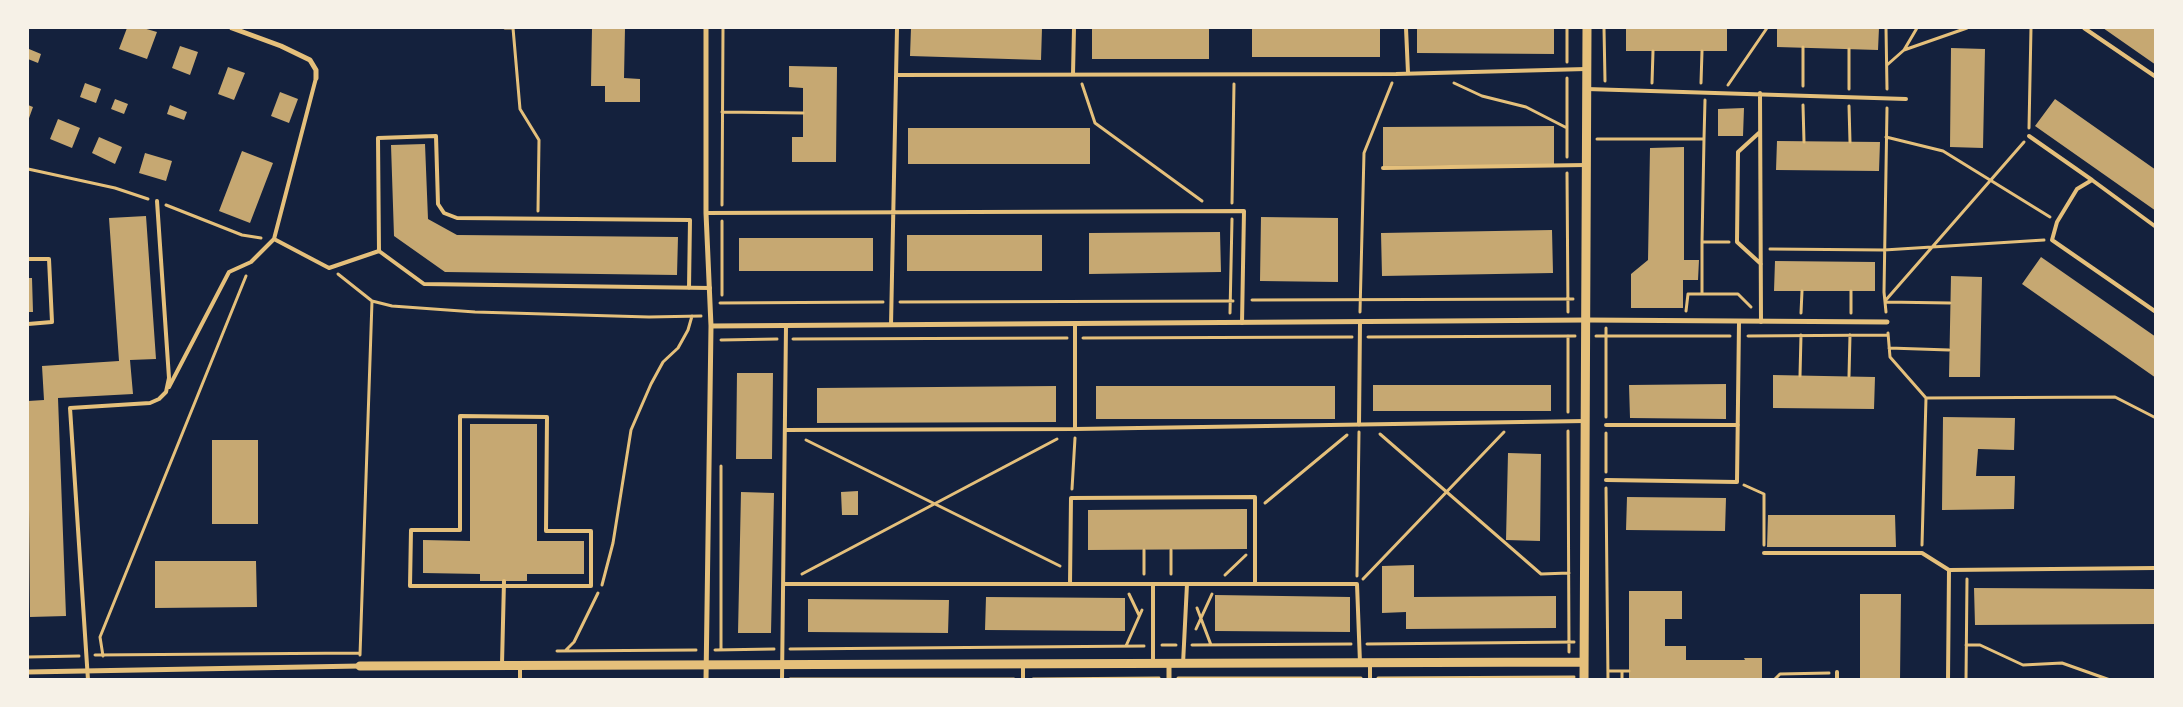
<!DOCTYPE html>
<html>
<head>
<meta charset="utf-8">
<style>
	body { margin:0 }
	#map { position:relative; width:2183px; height:707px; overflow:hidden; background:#14213d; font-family:Bitter,serif }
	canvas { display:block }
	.frame { position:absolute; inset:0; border:29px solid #f6f1e7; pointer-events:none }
</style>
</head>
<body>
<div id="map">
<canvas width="2183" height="707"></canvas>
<div class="frame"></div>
</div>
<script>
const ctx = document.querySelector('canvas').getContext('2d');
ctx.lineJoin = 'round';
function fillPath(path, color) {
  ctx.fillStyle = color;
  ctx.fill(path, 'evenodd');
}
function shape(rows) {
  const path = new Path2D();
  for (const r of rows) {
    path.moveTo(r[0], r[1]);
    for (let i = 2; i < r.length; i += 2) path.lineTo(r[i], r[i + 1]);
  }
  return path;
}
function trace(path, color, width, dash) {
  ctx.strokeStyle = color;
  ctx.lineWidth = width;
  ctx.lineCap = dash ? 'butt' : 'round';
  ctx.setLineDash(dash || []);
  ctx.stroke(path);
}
fillPath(shape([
	[127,28,143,28,157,32,147,59,119,49],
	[592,28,625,28,624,78,640,79,640,102,605,102,605,86,591,86],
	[911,28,1042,28,1041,60,910,56],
	[1092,28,1209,28,1209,59,1092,59],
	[1252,28,1380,28,1380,57,1252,57],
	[1417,28,1554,28,1554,54,1417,53],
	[1626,28,1727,28,1727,51,1626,51],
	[1777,28,1879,28,1878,50,1777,47],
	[2103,28,2156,28,2156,65],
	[180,46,198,52,190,75,172,68],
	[1951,48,1985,49,1983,148,1950,147],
	[29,49,41,54,38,63,28,59],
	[789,66,837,67,836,162,792,162,792,137,803,137,803,88,789,87],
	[228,67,245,73,234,100,218,94],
	[85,83,101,89,96,103,80,97],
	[280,92,298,99,289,123,271,116],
	[115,99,128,104,124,114,111,109],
	[2055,99,2156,170,2156,211,2035,126],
	[28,105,33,107,28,121],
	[170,105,187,112,184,120,167,114],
	[1744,108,1743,136,1718,136,1718,109],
	[58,119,80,128,72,148,50,139],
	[1554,126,1554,165,1383,166,1383,127],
	[908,128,1090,128,1090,164,908,164],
	[99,137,122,147,115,164,92,153],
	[1777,141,1880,142,1879,171,1776,170],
	[425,144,428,219,457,235,678,237,677,275,445,272,394,236,391,145],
	[1684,147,1684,260,1699,260,1698,280,1683,280,1683,308,1631,308,1631,274,1648,260,1650,148],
	[242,151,273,163,250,223,219,211],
	[145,153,172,161,166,181,139,173],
	[146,216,156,359,130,360,133,394,58,398,66,616,30,617,28,401,44,400,42,366,119,361,109,218],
	[1261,217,1338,218,1338,282,1260,281],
	[1552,230,1553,273,1382,276,1381,233],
	[1220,232,1221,272,1089,274,1089,233],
	[907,235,1042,235,1042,271,907,271],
	[739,238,873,238,873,271,739,271],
	[2041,257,2156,337,2156,378,2022,284],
	[1775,261,1875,262,1875,291,1774,291],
	[1951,276,1982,277,1980,377,1949,377],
	[28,278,32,278,33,312,28,312],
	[737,373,773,373,772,459,736,459],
	[1773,375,1875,377,1874,409,1773,408],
	[1726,384,1726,419,1630,418,1629,385],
	[1373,385,1551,385,1551,411,1373,411],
	[1056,386,1056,422,817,423,817,388],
	[1096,386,1335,386,1335,419,1096,419],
	[1943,417,2015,418,2014,450,1978,449,1976,476,2015,476,2014,509,1942,510],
	[470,424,537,424,537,541,584,541,584,574,527,574,527,581,480,581,480,574,423,573,423,540,470,541],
	[212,440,258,440,258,524,212,524],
	[1508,453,1541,454,1540,541,1506,540],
	[858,491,858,515,842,515,841,492],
	[741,492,774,493,771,633,738,633],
	[1627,497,1726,498,1725,531,1626,530],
	[1247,509,1247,549,1088,550,1088,510],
	[1768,515,1895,515,1896,547,1767,547],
	[155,561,256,561,257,607,155,608],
	[1414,565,1414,597,1556,596,1556,628,1406,629,1406,612,1382,613,1382,566],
	[1974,588,2156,589,2156,624,1975,625],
	[1629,591,1682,591,1682,619,1665,619,1665,646,1686,646,1686,660,1745,660,1744,658,1762,658,1762,680,1629,680],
	[1860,594,1901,594,1900,680,1860,680],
	[1215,595,1350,597,1350,632,1215,631],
	[986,597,1125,598,1125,631,985,630],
	[808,599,949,600,948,633,808,632]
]), '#c6a872');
trace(shape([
	[505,28,513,28,520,109,539,140,538,211],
	[1567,28,1567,62],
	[1604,28,1605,81],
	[1886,28,1887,89],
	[1803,47,1803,86],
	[1904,50,1967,28],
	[1887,65,1904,50,1917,28],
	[1567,78,1567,157],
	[1454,83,1482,96,1526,107,1567,128],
	[1652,83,1653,51],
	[1701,83,1702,51],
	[1082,84,1095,123,1202,201],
	[1728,85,1767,28],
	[1849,89,1849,49],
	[1803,105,1804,142],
	[1849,106,1850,142],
	[722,112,803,113],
	[2029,128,2031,28],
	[1886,137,1943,151,2050,217],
	[1597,139,1704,139,1705,100],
	[1704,139,1702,242,1729,242],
	[28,169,115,188,148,199],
	[1567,173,1568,312],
	[1232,203,1234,84],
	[166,205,242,235,261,238],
	[722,205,723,28],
	[1702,242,1702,294,1738,294,1751,307],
	[1770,249,1884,250,2044,240],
	[338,274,372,301,392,306,475,312,649,317,701,316],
	[722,295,722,221],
	[1252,300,1573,299],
	[1885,301,2024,142],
	[900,302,1233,301],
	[1885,302,1950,303],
	[720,303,883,302],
	[1686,311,1688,294,1702,294],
	[1360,312,1364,153,1392,83],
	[1886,312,1884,292,1887,108],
	[1230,313,1232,219],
	[1801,313,1802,291],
	[1851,313,1851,291],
	[1606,328,1606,417],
	[1888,333,1890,357,1926,398,1922,545],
	[1568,336,1568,412],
	[1596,336,1730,336],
	[1748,336,1888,335],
	[1368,337,1575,336],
	[1083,338,1352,337],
	[793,339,1067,338],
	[721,340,777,339],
	[1889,348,1949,350],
	[1800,376,1801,335],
	[1849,376,1850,335],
	[1926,398,2115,397,2156,418],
	[1568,431,1569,652],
	[1606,433,1606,472],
	[1380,434,1541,574,1569,573],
	[806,440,1060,566],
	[1744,485,1764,494,1764,545],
	[1606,488,1608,680],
	[1072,489,1075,438],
	[1265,503,1347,435],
	[1144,550,1144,574],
	[802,574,1057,439],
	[1171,574,1171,550],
	[1225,575,1246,555],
	[1357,576,1359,432],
	[1363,579,1504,432],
	[602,585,613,543,631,430,651,384,663,362,678,348,688,330,692,316],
	[1129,594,1139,615],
	[1197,608,1211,645],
	[1196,629,1212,594],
	[1367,644,1574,642],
	[1162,645,1176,645],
	[1192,645,1351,644],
	[1966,645,1980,645,2023,665,2062,663,2110,680],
	[1126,646,1142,610],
	[790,649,1144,646],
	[566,650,574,642,598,593],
	[715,650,774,649],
	[721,650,721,466],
	[557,651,696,650],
	[95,655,359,653],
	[360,655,372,301],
	[103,656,100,637,246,276],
	[28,657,79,656],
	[1608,671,1622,671,1622,680],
	[1622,671,1629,671],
	[1178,678,1361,678],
	[1378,678,1574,677],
	[790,679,1014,679],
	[1033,679,1159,678],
	[1774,680,1780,674,1829,673],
	[1966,680,1967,579]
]), '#e5c07b', 3);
trace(shape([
	[1406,28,1408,73],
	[2084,28,2156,77],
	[1073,74,1074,28],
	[896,75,1396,74,1586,69],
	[1587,89,1906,99],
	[1760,93,1761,322],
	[1760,132,1738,152,1737,242,1761,264],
	[2029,136,2092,180],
	[1383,168,1586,165],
	[706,213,1244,211,1242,323],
	[2156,227,2092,180,2077,189,2057,222,2052,240,2156,312],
	[274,239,329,268,379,251],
	[379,251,378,138,436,136,438,204,444,213,457,218,690,220,689,288],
	[379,251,424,284,710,288],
	[28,259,49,259,52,322,28,324],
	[1075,324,1075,429,1585,421],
	[891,325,897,28],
	[169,387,229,272,251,262,274,239,316,78],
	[460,416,547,417,546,531,591,531,591,586,410,586,411,530,460,530,460,416],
	[1359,425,1360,322],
	[1606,425,1738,425],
	[785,430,1075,429],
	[1606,480,1737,482,1739,322],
	[1764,553,1922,553,1949,570,2156,568],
	[783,584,1357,584,1360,663],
	[1070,584,1071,498,1255,497,1255,584],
	[1370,663,1370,680],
	[502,664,504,581],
	[1023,664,1023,680],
	[1153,664,1153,584],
	[1183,664,1187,584],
	[1837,672,1837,680],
	[88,680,70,408,150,403,159,399,166,392,169,378,157,201],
	[520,680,520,666],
	[782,680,786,326],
	[1948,680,1949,570]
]), '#e5c07b', 4);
trace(shape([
	[232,28,281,46,310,60,316,70,316,78],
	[706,28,706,213,711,326,706,680],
	[711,326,1587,320,1887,322],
	[1169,663,1169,680],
	[28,672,360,666]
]), '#e5c07b', 5);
trace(shape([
	[360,666,1584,662],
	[1584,680,1587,28]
]), '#e5c07b', 9);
</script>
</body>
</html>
